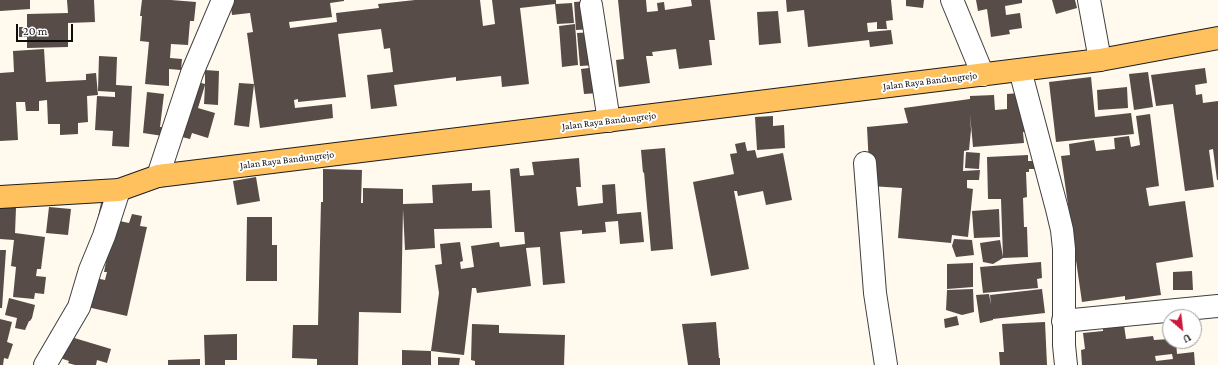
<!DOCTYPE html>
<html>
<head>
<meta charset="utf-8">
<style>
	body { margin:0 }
	#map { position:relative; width:1218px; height:365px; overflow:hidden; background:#fff9ee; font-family:"Crimson Pro",serif }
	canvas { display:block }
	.north { position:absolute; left:1162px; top:309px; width:40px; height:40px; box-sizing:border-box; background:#fff; border:1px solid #9e9e9e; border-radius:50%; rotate:152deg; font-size:11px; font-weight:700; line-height:16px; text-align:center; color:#0d0d0d }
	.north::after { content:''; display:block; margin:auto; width:14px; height:18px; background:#cd163a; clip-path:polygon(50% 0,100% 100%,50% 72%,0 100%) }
	.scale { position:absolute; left:16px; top:24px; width:57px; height:18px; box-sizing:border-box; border:2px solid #0d0d0d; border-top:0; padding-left:5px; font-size:12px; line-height:14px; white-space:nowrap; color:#0d0d0d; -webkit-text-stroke:3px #fff; paint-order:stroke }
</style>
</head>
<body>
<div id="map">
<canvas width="1218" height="365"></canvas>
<div class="north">U</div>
<div class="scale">20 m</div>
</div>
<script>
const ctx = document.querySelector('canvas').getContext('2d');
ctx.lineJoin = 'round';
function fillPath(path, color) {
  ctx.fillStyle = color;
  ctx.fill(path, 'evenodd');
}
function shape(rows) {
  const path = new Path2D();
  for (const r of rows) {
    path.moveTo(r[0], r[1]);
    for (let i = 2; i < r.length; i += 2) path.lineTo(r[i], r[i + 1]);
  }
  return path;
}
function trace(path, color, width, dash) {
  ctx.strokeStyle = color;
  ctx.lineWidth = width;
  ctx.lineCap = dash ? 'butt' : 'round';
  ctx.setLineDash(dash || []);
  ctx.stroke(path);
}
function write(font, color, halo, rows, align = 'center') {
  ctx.font = font + ' "Crimson Pro",serif';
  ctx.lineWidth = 4;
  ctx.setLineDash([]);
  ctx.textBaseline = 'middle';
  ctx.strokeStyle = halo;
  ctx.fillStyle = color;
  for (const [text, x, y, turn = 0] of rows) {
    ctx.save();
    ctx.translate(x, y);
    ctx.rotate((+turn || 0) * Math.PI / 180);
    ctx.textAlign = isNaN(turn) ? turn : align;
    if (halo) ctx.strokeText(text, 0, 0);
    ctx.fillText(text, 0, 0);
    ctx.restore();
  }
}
fillPath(shape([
	[0,0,30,0,30,9,0,11],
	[67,0,94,0,95,22,68,23,68,47,27,48,27,37,19,37,19,27,27,27,27,14,68,13],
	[142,0,171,0,196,2,194,21,190,21,188,45,171,44,170,58,182,59,181,70,169,69,169,86,145,84,149,42,140,41,142,16,140,16],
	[230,0,344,0,344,1,330,3,332,17,289,22,290,28,337,22,336,13,379,8,378,4,415,0,480,0,483,26,495,24,492,0,556,0,556,4,572,3,574,23,557,24,555,4,520,8,529,84,502,87,501,76,456,81,456,77,394,85,397,106,371,109,367,75,393,72,390,48,384,49,381,29,338,34,346,97,298,102,298,99,294,100,295,108,332,104,333,118,260,128,247,33,253,32,250,13,232,15],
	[618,0,646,0,647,12,658,11,657,3,664,2,665,10,692,6,691,0,710,0,715,40,709,40,712,65,679,69,676,49,652,52,653,56,646,56,650,83,619,87,616,60,624,59],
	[786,0,891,0,893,20,886,21,887,29,877,29,877,22,867,23,868,32,891,30,893,44,870,47,869,40,808,47,804,10,787,12],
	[906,0,924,0,923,8,906,6],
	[976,0,1022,0,1022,3,1005,6,1006,15,1020,13,1022,28,1009,30,1010,34,991,37,987,9,978,11],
	[1052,0,1075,0,1077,8,1056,14],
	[589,1,592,29,576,30,574,2],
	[778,11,781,43,759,45,757,12],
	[575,24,578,65,562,67,559,26],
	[593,32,596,65,580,66,577,33],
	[44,49,46,82,86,80,86,74,96,73,98,95,87,96,88,122,78,123,78,134,60,135,60,124,48,124,47,100,39,101,39,111,26,111,25,102,16,102,18,140,0,141,0,73,14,72,13,51],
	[99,56,117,57,116,85,132,86,129,147,112,146,113,131,95,130,97,96,115,97,115,92,98,91],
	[596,67,599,93,584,94,581,69],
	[1205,68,1207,83,1195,85,1196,95,1202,94,1203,103,1218,101,1218,180,1217,180,1213,149,1209,150,1214,187,1185,191,1173,104,1156,106,1151,75],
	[205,70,219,71,218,105,204,104,205,85,198,108,215,113,208,138,192,133,190,139,182,137,197,82,205,84],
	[1148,72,1153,107,1134,110,1129,74],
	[1091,77,1095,117,1131,113,1134,134,1056,142,1049,82],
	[239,83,254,84,249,127,234,125],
	[1127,87,1128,108,1098,110,1097,90],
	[147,92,164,94,160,127,164,127,163,136,143,133],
	[1020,93,1030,131,1023,132,1024,143,973,147,970,114,971,130,969,150,964,151,963,171,980,170,979,180,967,180,967,188,973,189,968,237,952,235,951,243,898,238,902,188,870,186,867,127,908,123,904,108,970,99,970,96,994,95,995,110,1007,109,1007,94],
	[1150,114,1159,186,1146,188,1149,206,1185,201,1193,257,1156,263,1161,295,1125,300,1125,296,1082,302,1061,156,1070,155,1069,144,1094,140,1096,151,1115,149,1114,138,1129,136,1131,147,1140,145,1136,116],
	[773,116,773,126,784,125,785,148,757,150,755,117],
	[745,142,747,151,755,150,757,158,783,153,792,200,766,205,763,191,738,196,737,191,734,191,749,269,711,276,693,182,734,174,730,154,737,153,735,144],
	[665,148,673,249,651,251,644,172,643,173,641,150],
	[966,152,980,153,979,169,965,168],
	[1028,155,1028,161,1034,161,1034,169,1029,169,1029,172,1026,172,1027,197,1023,198,1024,227,1027,227,1028,257,1003,258,993,264,983,262,980,243,1000,240,1003,257,1001,199,988,199,987,157],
	[579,158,581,187,576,187,578,206,603,203,602,185,615,184,617,214,641,212,644,242,620,244,618,221,605,222,606,232,582,234,582,230,560,232,565,283,543,285,540,247,526,248,531,286,477,293,476,288,472,288,464,355,431,351,439,293,435,265,442,264,440,244,460,242,463,261,460,262,461,269,474,267,471,246,499,242,500,247,525,244,524,232,515,232,510,169,519,168,520,176,534,175,532,162],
	[323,169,362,170,361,203,363,203,363,188,403,189,403,204,433,203,432,185,472,183,472,191,490,190,492,228,434,229,435,248,405,250,403,209,401,313,359,312,358,365,317,365,317,359,292,358,293,325,318,325,321,202,323,202],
	[256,177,260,201,237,205,233,181],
	[101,203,118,207,115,220,129,223,132,214,142,216,140,226,147,227,127,316,74,304,81,275,105,280,107,272,104,272,108,252,91,248],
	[0,207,16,208,15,233,45,237,41,269,37,269,36,276,46,277,44,294,35,293,34,299,13,297,16,267,11,266,14,240,0,239],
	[49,207,71,209,68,235,46,233],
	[999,209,1000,237,974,238,972,211],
	[247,217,272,217,272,245,277,245,277,281,246,281],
	[954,239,972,240,974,255,956,257,952,246],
	[0,250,6,250,2,308,0,308],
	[1041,262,1042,278,1037,279,1038,288,983,293,980,267],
	[973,263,973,287,947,289,947,264],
	[1192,271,1193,290,1173,290,1173,272],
	[973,289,974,312,962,315,946,310,947,290],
	[1042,289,1045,313,993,319,993,320,980,323,976,295,989,294,991,305,990,295],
	[9,298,35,305,32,318,30,321,29,321,25,330,15,328,17,318,5,315],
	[957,316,959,325,945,328,944,319],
	[0,319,12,322,7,342,13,344,8,359,4,358,3,365,0,365],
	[716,322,719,358,720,358,720,365,688,365,682,324],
	[1045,322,1047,365,1000,365,999,352,1004,352,1002,324],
	[472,324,499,325,499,333,565,335,564,365,475,365,475,361,471,360],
	[1124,325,1126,339,1153,336,1154,340,1170,339,1170,341,1176,341,1177,354,1194,352,1195,365,1082,365,1081,350,1085,349,1083,333,1103,331,1103,327],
	[1172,354,1173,359,1156,361,1155,356],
	[51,331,111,349,107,363,97,360,96,365,75,365,68,363,69,361,45,353],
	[237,334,237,360,225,360,225,365,205,365,204,335],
	[402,350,431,351,431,365,402,365],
	[438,357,460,358,459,365,438,365],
	[200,359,200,365,168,365,168,360]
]), '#574c48');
const minor = shape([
	[952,0,983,75],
	[1089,0,1100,60],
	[591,5,609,121],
	[1020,70,1057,209,1062,230,1064,249,1064,345,1066,365],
	[865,163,875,293,886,365],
	[158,176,192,73,223,0],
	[1063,321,1218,306],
	[45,365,79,307,90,270,104,236,119,190]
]);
const major = shape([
	[0,197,119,190,158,176,1100,60,1218,38]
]);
trace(minor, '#404040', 24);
trace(major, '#1e1e1e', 24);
trace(minor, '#fff', 22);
trace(major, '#ffc05e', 22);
write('10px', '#0d0d0d', '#fff', [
	["Jalan Raya Bandungrejo",930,81,-7],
	["Jalan Raya Bandungrejo",609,121,-7],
	["Jalan Raya Bandungrejo",287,160,-7]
]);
</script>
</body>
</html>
